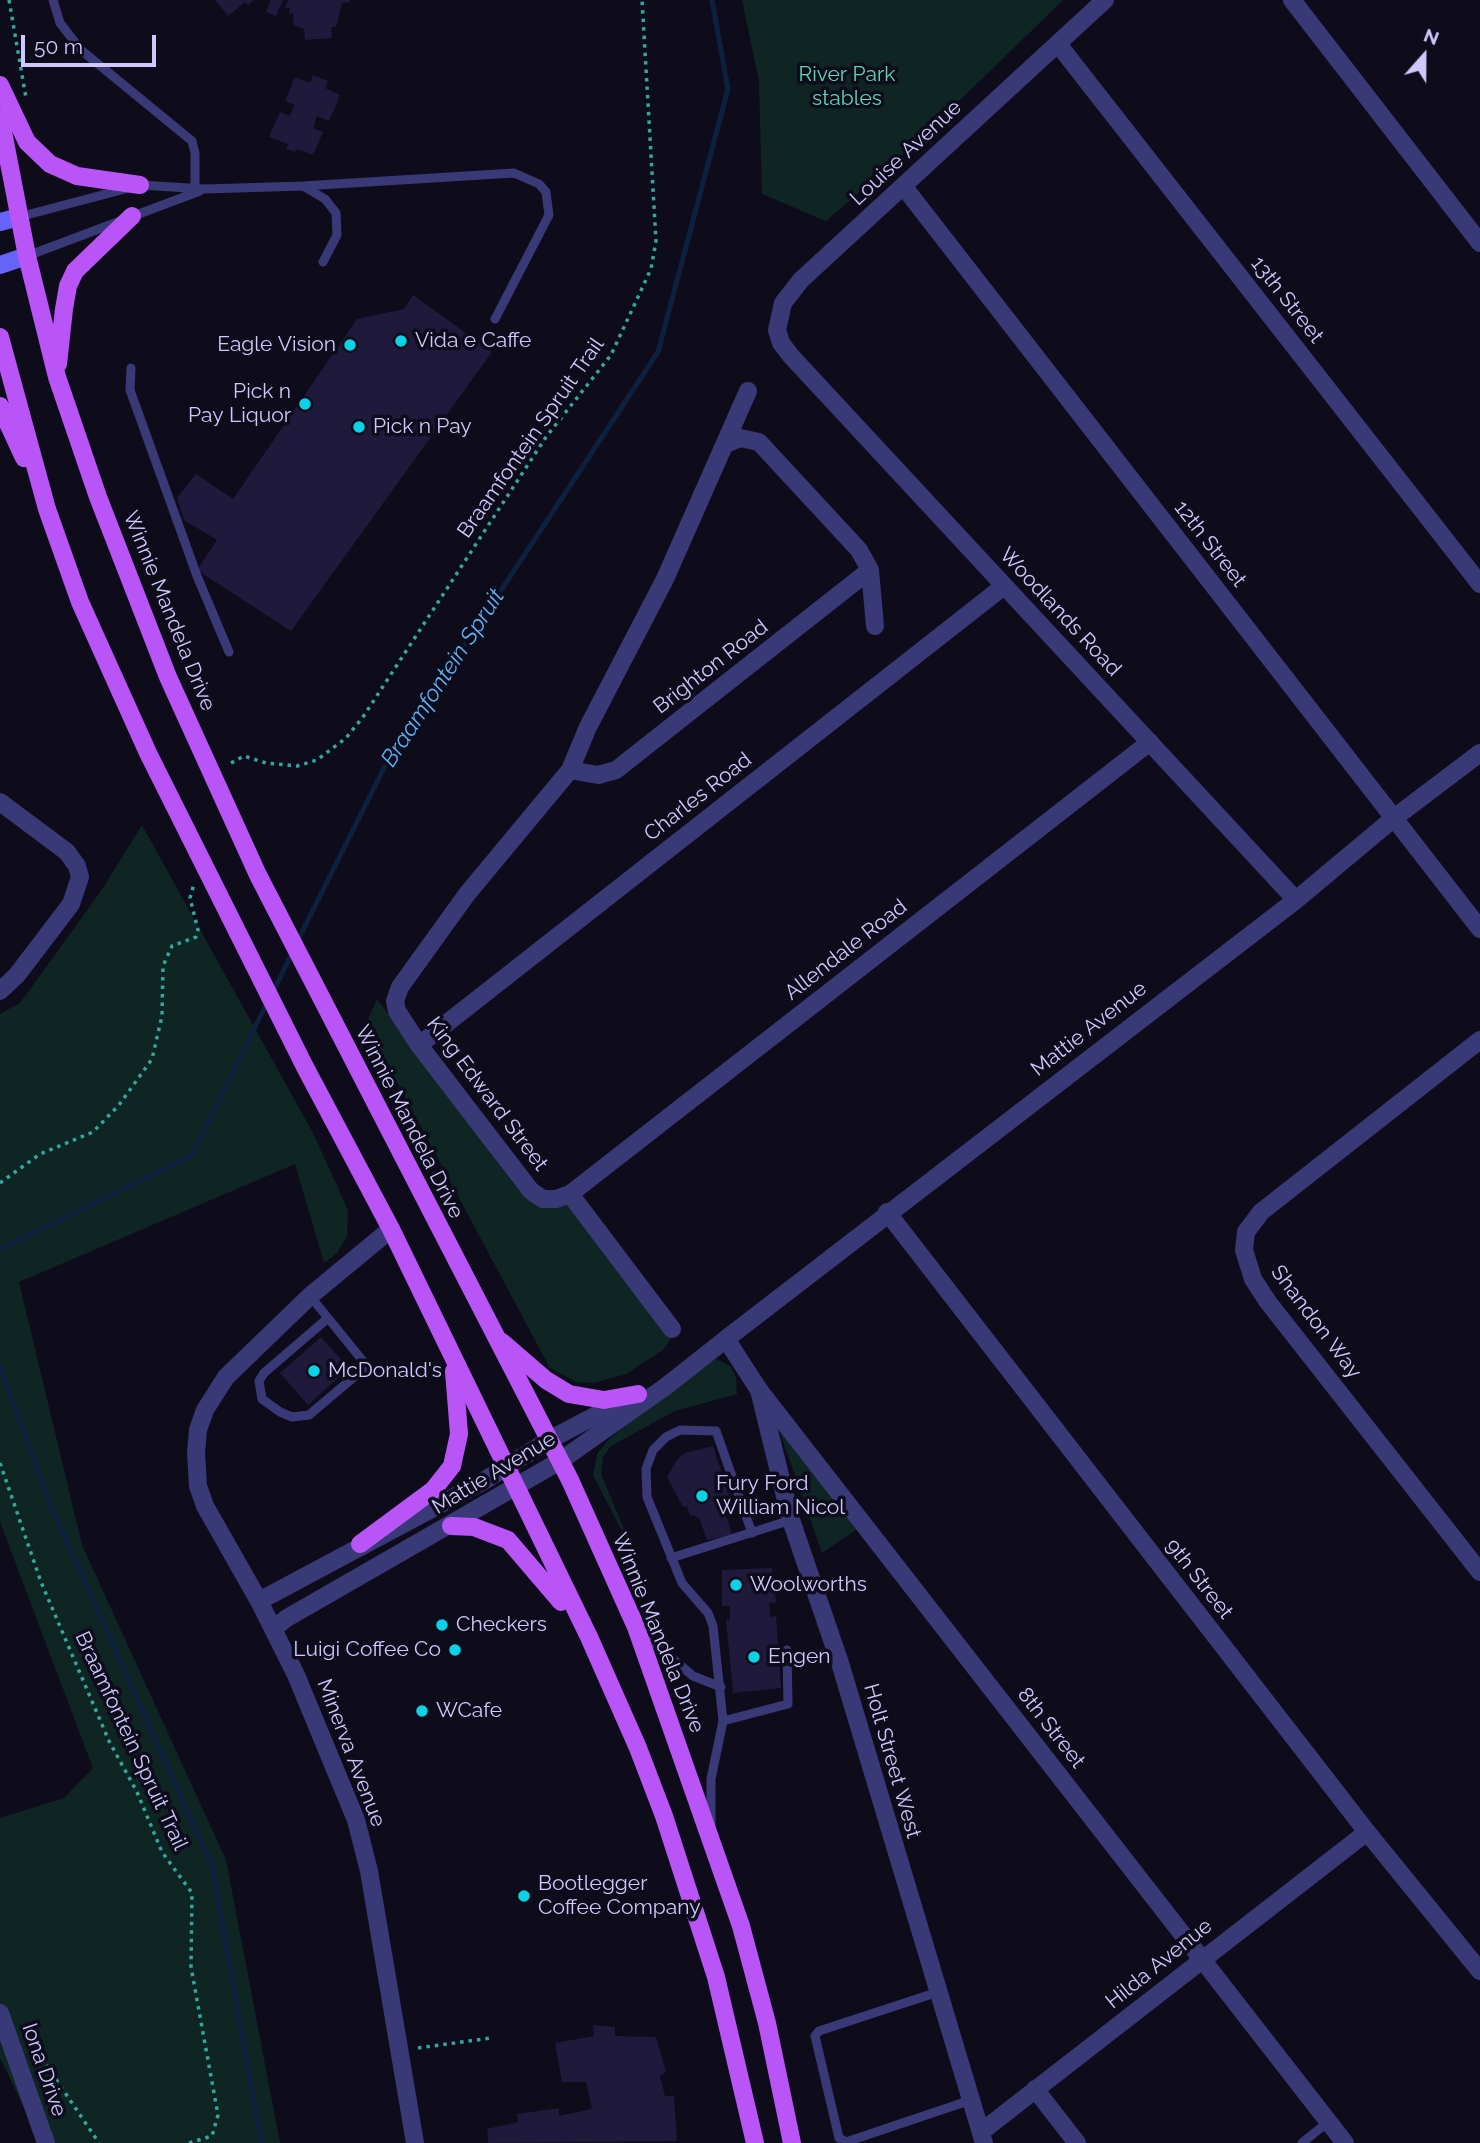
<!DOCTYPE html>
<html>
<head>
<meta charset="utf-8">
<style>
	body { margin:0 }
	#map { position:relative; width:1480px; height:2143px; overflow:hidden; background:#0e0c1b; font-family:Raleway,sans-serif }
	canvas { display:block }
	.north { position:absolute; left:1389px; top:21px; width:70px; height:70px; -webkit-text-stroke:5px #0e0c1b; paint-order:stroke; rotate:21deg; font-size:19px; font-weight:700; line-height:28px; text-align:center; color:#cec8fd }
	.north::after { content:''; display:block; margin:auto; width:24px; height:32px; background:#cec8fd; clip-path:polygon(50% 0,100% 100%,50% 72%,0 100%) }
	.scale { position:absolute; left:21px; top:35px; width:135px; height:32px; box-sizing:border-box; border:4px solid #cec8fd; border-top:0; padding-left:9px; font-size:21px; line-height:24px; white-space:nowrap; color:#cec8fd; -webkit-text-stroke:5px #0e0c1b; paint-order:stroke }
</style>
</head>
<body>
<div id="map">
<canvas width="1480" height="2143"></canvas>
<div class="north">N</div>
<div class="scale">50 m</div>
</div>
<script>
const ctx = document.querySelector('canvas').getContext('2d');
ctx.lineJoin = 'round';
function fillPath(path, color) {
  ctx.fillStyle = color;
  ctx.fill(path, 'evenodd');
}
function shape(rows) {
  const path = new Path2D();
  for (const r of rows) {
    path.moveTo(r[0], r[1]);
    for (let i = 2; i < r.length; i += 2) path.lineTo(r[i], r[i + 1]);
  }
  return path;
}
function trace(path, color, width, dash) {
  ctx.strokeStyle = color;
  ctx.lineWidth = width;
  ctx.lineCap = dash ? 'butt' : 'round';
  ctx.setLineDash(dash || []);
  ctx.stroke(path);
}
function write(font, color, halo, rows, align = 'center') {
  ctx.font = font + ' Raleway,sans-serif';
  ctx.lineWidth = 7;
  ctx.setLineDash([]);
  ctx.textBaseline = 'middle';
  ctx.strokeStyle = halo;
  ctx.fillStyle = color;
  for (const [text, x, y, turn = 0] of rows) {
    ctx.save();
    ctx.translate(x, y);
    ctx.rotate((+turn || 0) * Math.PI / 180);
    ctx.textAlign = isNaN(turn) ? turn : align;
    if (halo) ctx.strokeText(text, 0, 0);
    ctx.fillText(text, 0, 0);
    ctx.restore();
  }
}
fillPath(shape([
	[742,0,1063,0,916,143,826,221,762,194,759,81],
	[142,825,313,1133,348,1210,347,1237,337,1253,324,1263,295,1164,19,1282,82,1545,226,1860,280,2143,41,2143,0,2058,0,1818,64,1798,93,1768,0,1522,0,1014,20,1003,101,891],
	[377,999,519,1191,537,1202,576,1206,672,1337,663,1350,626,1374,593,1383,576,1382,550,1368,366,1024],
	[717,1359,731,1367,736,1378,737,1394,675,1411,611,1446,603,1457,601,1474,636,1558,593,1475,597,1454,610,1438,707,1362],
	[776,1421,856,1530,822,1553]
]), '#0f2524');
trace(shape([
	[297,942,384,768,658,352,728,89,712,0],
	[273,992,293,951],
	[0,1249,192,1155,268,1001],
	[0,1366,50,1504,212,1866,261,2143]
]), '#0d213e', 5);
fillPath(shape([
	[215,0,254,0,248,5,245,2,228,16],
	[271,0,283,0,276,16,266,12],
	[288,0,350,0,350,2,342,3,336,27,331,27,332,38,305,40,304,29,294,25,293,13,289,14,290,7,285,9],
	[313,75,328,81,325,88,340,95,329,121,317,116,313,128,323,132,313,155,296,149,295,152,286,149,288,144,269,137,280,112,290,116,295,105,285,101,295,77,310,83],
	[413,295,492,352,291,631,197,570,217,540,184,520,177,498,196,474,233,499,357,319,404,309],
	[321,1337,349,1368,308,1405,280,1373],
	[713,1446,733,1509,725,1511,732,1535,707,1540,699,1517,690,1515,687,1506,683,1507,667,1477,677,1460,685,1453],
	[772,1568,776,1602,769,1603,770,1617,776,1616,781,1688,733,1693,726,1620,730,1620,730,1606,722,1606,722,1570],
	[593,2025,615,2027,615,2036,656,2037,666,2072,660,2076,665,2096,674,2096,677,2141,488,2143,487,2129,518,2122,517,2114,559,2108,559,2116,592,2109,586,2082,562,2082,555,2043,594,2036]
]), '#1f193b');
trace(shape([
	[9,0,26,98],
	[231,763,244,756,266,763,297,766,317,760,346,738,363,717,546,437,611,355,651,269,656,241,642,0],
	[0,1183,40,1154,93,1132,119,1105,152,1059,162,1016,163,966,172,946,196,937,198,930,190,898,194,884],
	[0,1463,41,1582,109,1741,137,1792,162,1852,192,1893,191,1967,218,2115,212,2136,189,2143],
	[418,2048,491,2038],
	[34,2054,43,2060,99,2143]
]), '#32a79f', 3.5, [3.5, 5]);
trace(shape([
	[53,0,60,23,81,50,192,141,195,153,195,191],
	[303,186,514,173,539,184,546,192,549,215,495,319],
	[19,217,140,185,205,189,303,186,325,199,336,213,337,235,323,262],
	[27,256,200,191],
	[131,368,130,390,197,576,229,652],
	[310,1296,328,1318,367,1366,309,1415,292,1417,280,1412,262,1399,259,1381,264,1373,328,1318],
	[671,1558,791,1520],
	[640,1631,693,1676,721,1687],
	[723,1721,788,1704,787,1650],
	[711,1826,711,1779,723,1721,713,1626,708,1613,682,1583,647,1497,646,1469,653,1450,666,1437,680,1430,716,1431,752,1533],
	[938,1992,819,2031,815,2036,839,2138,846,2142,971,2100],
	[1302,2143,1328,2122]
]), '#3a3978', 9);
trace(shape([
	[1105,0,801,280,783,303,777,330,781,343,791,356,1296,900],
	[1292,0,1480,243],
	[1058,44,1480,584],
	[904,187,1480,929],
	[748,391,665,579,588,727,570,770,467,894,400,987,395,1001,397,1011,419,1045,531,1191,543,1199,556,1199,570,1194,1150,742],
	[726,444,740,438,759,442,859,550,870,570,875,626],
	[570,770,598,775,616,770,870,570],
	[0,802,67,852,77,866,80,877,71,904,17,975,0,991],
	[1480,1040,1261,1212,1246,1232,1244,1250,1253,1279,1268,1302,1480,1572],
	[419,1045,1004,586],
	[570,1194,672,1329],
	[887,1212,1367,1832,1480,1971],
	[391,1229,310,1296,226,1377,205,1410,198,1430,196,1453,198,1486,205,1506,259,1601,296,1675,356,1820,369,1871,415,2143],
	[726,1339,1296,900,1394,818,1480,753],
	[759,1390,1345,2143],
	[259,1601,482,1482,549,1440],
	[273,1629,287,1618,560,1461],
	[0,2013,46,2143],
	[1035,2089,1077,2143],
	[981,2132,1367,1832]
]), '#3a3978', 18);
trace(shape([
	[726,1339,759,1390,791,1520,840,1663,984,2143],
	[549,1440,627,1399],
	[560,1461,665,1387,726,1339]
]), '#3a3978', 18);
trace(shape([
	[0,222,19,217],
	[0,265,27,256]
]), '#6664f8', 18);
trace(shape([
	[0,85,27,142,50,164,77,176,140,185],
	[0,116,27,256,57,377,98,497,168,677,258,875,570,1480,636,1627,741,1926,767,2023,792,2143],
	[0,337,47,509,80,602,148,753,305,1067,391,1229,589,1637,638,1748,664,1816,716,1977,755,2143],
	[58,364,64,309,68,286,75,271,132,216],
	[0,406,24,458],
	[502,1342,546,1380,569,1394,604,1400,638,1394],
	[451,1526,474,1527,508,1540,561,1602],
	[360,1544,433,1490,452,1466,459,1434,454,1371]
]), '#b955f7', 18);
for (const [x, y, r, color] of [
	[401,341,7,"#0ad3e7"],
	[350,345,7,"#0ad3e7"],
	[305,404,7,"#0ad3e7"],
	[359,427,7,"#0ad3e7"],
	[314,1371,7,"#0ad3e7"],
	[702,1496,7,"#0ad3e7"],
	[736,1585,7,"#0ad3e7"],
	[442,1625,7,"#0ad3e7"],
	[455,1650,7,"#0ad3e7"],
	[754,1657,7,"#0ad3e7"],
	[422,1711,7,"#0ad3e7"],
	[524,1896,7,"#0ad3e7"]
]) {
  const dot = new Path2D();
  dot.arc(x, y, r, 0, 2 * Math.PI);
  ctx.fillStyle = color;
  ctx.fill(dot);
  trace(dot, '#0e0c1b', 2.5);
}
write('21px', '#59d8b7', '#0e0c1b', [
	["River Park",847,75],
	["stables",847,99]
]);
write('21px', '#cec8fd', '#0e0c1b', [
	["Louise Avenue",906,153,-43],
	["13th Street",1287,300,52],
	["Braamfontein Spruit Trail",531,438,-55],
	["12th Street",1210,544,52],
	["Winnie Mandela Drive",169,611,68],
	["Woodlands Road",1060,612,47],
	["Brighton Road",711,667,-38],
	["Charles Road",698,797,-38],
	["Allendale Road",846,950,-38],
	["Mattie Avenue",1089,1029,-38],
	["King Edward Street",487,1094,53],
	["Winnie Mandela Drive",409,1122,63],
	["Shandon Way",1316,1322,53],
	["Mattie Avenue",494,1473,-31],
	["9th Street",1199,1579,52],
	["Winnie Mandela Drive",658,1633,68],
	["8th Street",1051,1728,52],
	["Braamfontein Spruit Trail",131,1741,65],
	["Minerva Avenue",351,1753,69],
	["Holt Street West",892,1761,74],
	["Hilda Avenue",1159,1964,-39],
	["Iona Drive",44,2070,71]
]);
write('21px', '#cec8fd', '#0e0c1b', [
	["Vida e Caffe",415,341],
	["Eagle Vision",336,345,"right"],
	["Pick n",291,392,"right"],
	["Pay Liquor",291,416,"right"],
	["Pick n Pay",373,427],
	["McDonald's",328,1371],
	["Fury Ford",716,1484],
	["William Nicol",716,1508],
	["Woolworths",750,1585],
	["Checkers",456,1625],
	["Luigi Coffee Co",441,1650,"right"],
	["Engen",768,1657],
	["WCafe",436,1711],
	["Bootlegger",538,1884],
	["Coffee Company",538,1908]
], 'left');
write('italic 23px', '#5bb1f8', '#0e0c1b', [
	["Braamfontein Spruit",443,678,-57]
]);
</script>
</body>
</html>
